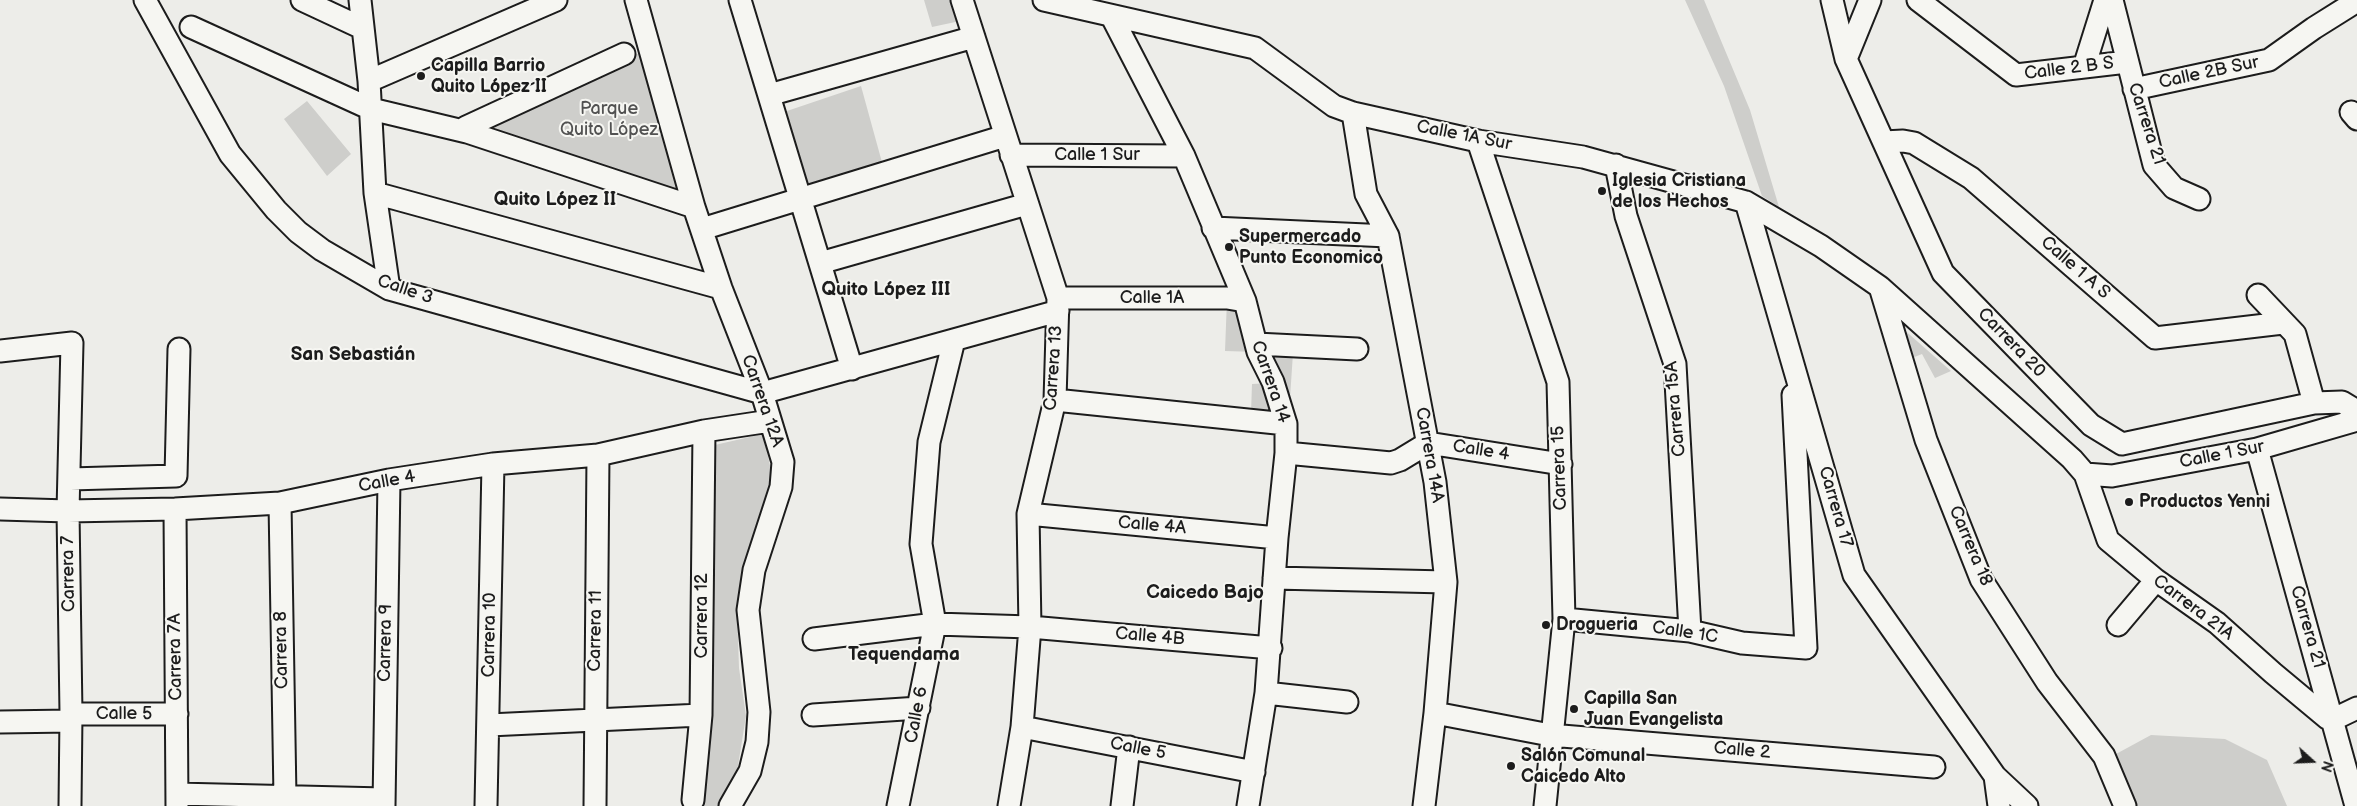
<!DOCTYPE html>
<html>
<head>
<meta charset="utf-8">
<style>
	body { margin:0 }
	#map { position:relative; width:2357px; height:806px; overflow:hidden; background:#edede9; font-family:"Balsamiq Sans",sans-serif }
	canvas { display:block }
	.north { position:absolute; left:2287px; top:736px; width:50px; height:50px; -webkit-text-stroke:4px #f6f6f2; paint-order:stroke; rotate:110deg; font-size:14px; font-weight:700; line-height:20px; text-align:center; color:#1c1c1c }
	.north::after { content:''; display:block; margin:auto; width:18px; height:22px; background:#1c1c1c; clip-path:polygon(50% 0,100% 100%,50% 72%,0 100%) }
</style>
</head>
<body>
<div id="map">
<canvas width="2357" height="806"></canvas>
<div class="north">N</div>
</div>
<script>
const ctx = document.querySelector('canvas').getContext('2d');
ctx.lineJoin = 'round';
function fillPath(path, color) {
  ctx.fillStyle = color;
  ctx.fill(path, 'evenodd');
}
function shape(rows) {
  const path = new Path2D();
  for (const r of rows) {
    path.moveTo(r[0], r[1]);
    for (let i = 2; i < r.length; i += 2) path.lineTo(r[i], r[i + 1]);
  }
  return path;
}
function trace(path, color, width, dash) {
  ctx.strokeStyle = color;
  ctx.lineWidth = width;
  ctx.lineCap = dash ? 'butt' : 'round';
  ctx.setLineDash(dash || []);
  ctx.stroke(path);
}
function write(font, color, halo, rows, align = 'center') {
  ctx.font = font + ' "Balsamiq Sans",sans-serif';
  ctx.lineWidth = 4;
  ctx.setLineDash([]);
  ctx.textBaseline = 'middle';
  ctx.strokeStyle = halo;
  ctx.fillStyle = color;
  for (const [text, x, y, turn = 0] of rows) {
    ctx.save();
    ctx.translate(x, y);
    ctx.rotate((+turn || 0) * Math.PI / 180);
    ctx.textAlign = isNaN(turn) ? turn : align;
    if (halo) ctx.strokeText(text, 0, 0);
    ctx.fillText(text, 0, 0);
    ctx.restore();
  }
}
fillPath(shape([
	[924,0,952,0,960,21,932,27],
	[1685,0,1704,0,1750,110,1779,207,1762,196,1724,86],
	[639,53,681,192,480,128],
	[861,86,883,166,806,191,781,113],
	[307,101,351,154,327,176,284,119],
	[1227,299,1244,302,1257,352,1225,351],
	[1893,320,1951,371,1935,378,1922,354,1907,360],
	[1265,349,1293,353,1290,398,1279,378],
	[1272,383,1281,411,1251,413,1252,384],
	[763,434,773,479,744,573,737,608,739,668,746,716,737,772,720,806,700,806,706,447],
	[2151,735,2225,739,2267,760,2287,806,2135,806,2116,754]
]), '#cececb');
const minor = shape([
	[145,0,230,154,276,210,298,232,322,250,389,289,762,393],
	[302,0,362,28],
	[360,0,369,81,375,193,389,289],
	[636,0,694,207,721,288,762,393,783,462,781,487,754,570,748,610,759,712,757,742,750,771,730,806],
	[740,0,852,369],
	[962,0,1058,298,1055,400,1028,514,1030,627,1022,727,1009,806],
	[1044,0,1255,48,1334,106,1353,113,1478,141,1583,157,1746,202,1821,246,1880,287,2072,459,2085,474,2108,540,2156,580,2217,623,2273,673,2327,718,2332,720],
	[1832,0,1846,59,1943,273,2091,425,2122,444,2314,403,2342,402,2357,411],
	[1918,0,2016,75,2127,62],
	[2112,0,2154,165,2174,188,2199,199],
	[1112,17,1184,156,1245,301,1258,352,1273,382,1286,424,1286,453,1277,538,1266,693,1248,806],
	[191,27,371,109,467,132,694,207],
	[1846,59,1870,0],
	[2084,67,2105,0],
	[369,81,556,0],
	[2134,89,2269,60,2314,28,2357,1],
	[769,95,974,37],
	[2351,112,2357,119],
	[1353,113,1366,194,1388,236,1435,482,1446,582,1435,713,1424,806],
	[463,131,466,127,624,54],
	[1478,141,1558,382,1564,619,1545,806],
	[1884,142,1903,141,1914,143,1971,178,2155,338,2283,323],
	[1011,155,1184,156],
	[1616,165,1626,216,1675,364,1690,631],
	[375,193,721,288],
	[1746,202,1854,575,1995,776,2027,806],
	[1213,228,1388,236],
	[702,229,1005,136],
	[820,263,1027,204],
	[1880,287,1926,440,1981,579,2047,682,2104,756,2125,806],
	[2258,295,2295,334,2314,403],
	[1058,298,1227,298,1245,301],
	[1256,344,1357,349],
	[0,351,72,343,68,511,71,714,70,806],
	[762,393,1058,311],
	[1055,400,1286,424],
	[2257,449,2356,806],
	[1286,453,1391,463,1400,460,1428,443,1561,464],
	[2085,474,2112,476,2257,449,2357,420],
	[70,479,176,476,179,349],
	[280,503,285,797],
	[0,509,68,511,175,509,280,503,389,480,493,464,598,455,704,431,770,421],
	[175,509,177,806],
	[1028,514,1277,538],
	[1274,578,1446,582],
	[1564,619,1690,631,1742,643,1806,648,1793,395],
	[2118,625,2156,580],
	[814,639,935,624,1030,627,1271,648],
	[1266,693,1347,702],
	[1435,713,1550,735,1934,767],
	[71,714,177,714],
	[813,715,919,708],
	[2332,720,2357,708],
	[0,722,71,721],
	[489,725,701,715],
	[1022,727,1254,772],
	[1995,776,1999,806],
	[177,794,384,799],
	[693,800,701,715,704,431],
	[384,806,389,480],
	[486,806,493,464],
	[595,806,598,455],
	[898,806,935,624,921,544,929,442,954,340],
	[1122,806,1129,747]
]);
trace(minor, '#1c1c1c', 25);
trace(minor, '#f6f6f2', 21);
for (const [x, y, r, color] of [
	[421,76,5,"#1c1c1c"],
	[1602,191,5,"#1c1c1c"],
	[1229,247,5,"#1c1c1c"],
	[2129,502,5,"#1c1c1c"],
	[1546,625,5,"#1c1c1c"],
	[1574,709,5,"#1c1c1c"],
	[1511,766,5,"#1c1c1c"]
]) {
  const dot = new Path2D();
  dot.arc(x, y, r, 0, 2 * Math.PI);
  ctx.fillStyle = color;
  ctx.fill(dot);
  trace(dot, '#f6f6f2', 2);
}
write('bold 18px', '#1c1c1c', '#f6f6f2', [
	["Capilla Barrio",431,66],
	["Quito López II",431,87],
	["Iglesia Cristiana",1612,181],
	["de los Hechos",1612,202],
	["Supermercado",1239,237],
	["Punto Economico",1239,258],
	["Productos Yenni",2139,502],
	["Drogueria",1556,625],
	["Capilla San",1584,699],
	["Juan Evangelista",1584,720],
	["Salón Comunal",1521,756],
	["Caicedo Alto",1521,777]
], 'left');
write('18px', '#1c1c1c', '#f6f6f2', [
	["Calle 2 B S",2069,69,-7],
	["Calle 2B Sur",2209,73,-12],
	["Carrera 21",2146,124,72],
	["Calle 1A Sur",1464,136,11],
	["Calle 1 Sur",1097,155],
	["Calle 1 A S",2075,268,41],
	["Calle 3",405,290,19],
	["Calle 1A",1152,298],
	["Carrera 20",2011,343,46],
	["Carrera 13",1054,368,-86],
	["Carrera 14",1270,382,71],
	["Carrera 12A",762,401,71],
	["Carrera 15A",1676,409,-95],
	["Calle 4",1481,451,9],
	["Carrera 14A",1429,455,80],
	["Calle 1 Sur",2222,455,-11],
	["Carrera 15",1560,468,-92],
	["Calle 4",387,482,-10],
	["Carrera 17",1835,507,74],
	["Calle 4A",1152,526,5],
	["Carrera 18",1970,546,67],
	["Carrera 7",69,574,-91],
	["Carrera 21A",2193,608,37],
	["Carrera 12",702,616,-90],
	["Carrera 21",2307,627,74],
	["Carrera 11",596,631,-89],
	["Calle 1C",1685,633,9],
	["Carrera 10",490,635,-89],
	["Calle 4B",1150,637,5],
	["Carrera 9",386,643,-89],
	["Carrera 8",282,650,-91],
	["Carrera 7A",176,657,-91],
	["Calle 5",124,714],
	["Calle 6",917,715,-79],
	["Calle 5",1138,749,11],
	["Calle 2",1742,751,5]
]);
write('18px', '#515151', '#f6f6f2', [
	["Parque",609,109],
	["Quito López",609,130]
]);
write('bold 19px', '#1c1c1c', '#f6f6f2', [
	["Quito López II",555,200],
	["Quito López III",886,290],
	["San Sebastián",353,355],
	["Caicedo Bajo",1205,593],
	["Tequendama",904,655]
]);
</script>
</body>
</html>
